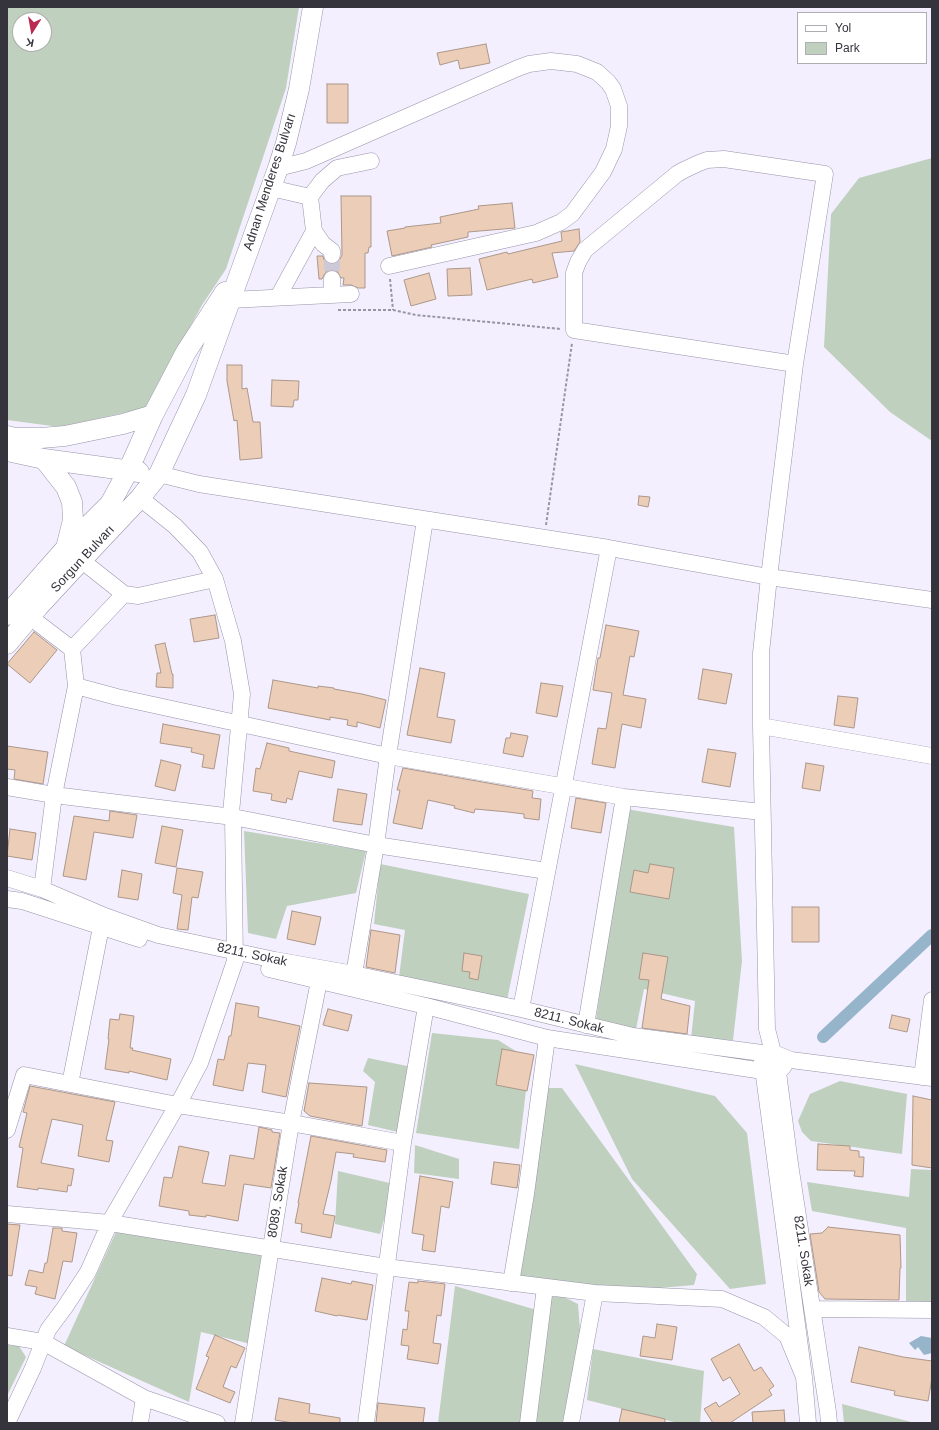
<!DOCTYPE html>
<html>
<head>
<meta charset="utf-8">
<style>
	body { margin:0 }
	#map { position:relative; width:939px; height:1430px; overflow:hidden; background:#f3effe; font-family:Arial,sans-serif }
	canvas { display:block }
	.frame { position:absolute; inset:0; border:8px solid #35333c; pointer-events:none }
	.legend { position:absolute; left:797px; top:12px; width:130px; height:52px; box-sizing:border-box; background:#fff; border:1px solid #aeadb1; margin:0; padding:5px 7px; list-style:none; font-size:12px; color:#35333c }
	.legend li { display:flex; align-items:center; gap:8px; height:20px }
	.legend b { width:20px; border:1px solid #aeadb1 }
	.north { position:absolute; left:12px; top:12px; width:40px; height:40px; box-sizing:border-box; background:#fff; border:1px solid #aeadb1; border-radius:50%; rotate:191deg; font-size:11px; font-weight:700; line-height:16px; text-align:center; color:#35333c }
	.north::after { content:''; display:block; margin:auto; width:14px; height:18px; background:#b92952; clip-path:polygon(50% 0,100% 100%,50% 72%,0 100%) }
</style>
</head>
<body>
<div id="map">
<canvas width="939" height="1430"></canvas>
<div class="frame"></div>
<ul class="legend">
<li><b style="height:5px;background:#fff"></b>Yol</li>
<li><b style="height:11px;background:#bfd0be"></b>Park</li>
</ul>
<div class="north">K</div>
</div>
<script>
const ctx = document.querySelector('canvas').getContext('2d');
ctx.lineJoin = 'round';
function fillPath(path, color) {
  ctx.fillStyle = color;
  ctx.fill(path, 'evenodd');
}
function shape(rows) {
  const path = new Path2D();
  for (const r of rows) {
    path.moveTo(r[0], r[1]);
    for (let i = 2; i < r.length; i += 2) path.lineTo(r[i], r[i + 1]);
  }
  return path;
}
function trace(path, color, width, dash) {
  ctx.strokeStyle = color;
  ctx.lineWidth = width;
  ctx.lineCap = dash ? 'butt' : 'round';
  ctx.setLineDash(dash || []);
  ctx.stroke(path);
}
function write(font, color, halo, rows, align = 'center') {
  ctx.font = font + ' Arial,sans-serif';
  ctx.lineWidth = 3;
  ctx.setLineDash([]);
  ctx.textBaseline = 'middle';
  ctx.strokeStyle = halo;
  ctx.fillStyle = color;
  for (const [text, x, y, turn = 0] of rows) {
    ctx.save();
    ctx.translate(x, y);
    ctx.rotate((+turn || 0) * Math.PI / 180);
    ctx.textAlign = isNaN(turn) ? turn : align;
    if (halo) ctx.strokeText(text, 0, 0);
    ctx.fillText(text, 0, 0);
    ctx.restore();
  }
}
fillPath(shape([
	[7,7,299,7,286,88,226,269,202,305,146,408,60,427,7,420],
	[20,20,44,20,44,44,20,44],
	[932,158,932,441,890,412,824,347,831,214,859,178],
	[626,809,734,827,742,961,733,1040,691,1039,695,1001,644,989,636,1029,596,1020],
	[244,831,366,851,356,893,287,906,276,939,248,933],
	[380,864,529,894,507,1000,399,977,405,930,374,924],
	[432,1033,498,1040,522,1055,529,1065,519,1149,416,1133],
	[368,1058,412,1067,398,1132,368,1125,375,1082,363,1071],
	[575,1064,715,1096,747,1133,766,1284,730,1289,632,1179],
	[840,1081,907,1094,902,1154,811,1141,802,1132,798,1121,810,1094],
	[545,1088,562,1088,697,1274,694,1285,626,1291,515,1283],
	[415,1145,459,1159,459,1179,414,1173],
	[911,1169,932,1170,932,1302,906,1301,906,1228,812,1211,807,1182,909,1197],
	[338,1171,394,1184,380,1234,335,1224],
	[116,1232,264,1256,251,1344,201,1332,189,1402,64,1346],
	[455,1286,540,1311,522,1423,438,1423],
	[551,1297,564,1297,578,1304,580,1330,564,1423,536,1423],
	[7,1345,19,1346,26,1357,7,1396],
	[593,1349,704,1371,700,1423,678,1423,587,1400],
	[842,1404,915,1423,844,1423]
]), '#bfd0be');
fillPath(shape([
	[921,1336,932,1338,932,1353,924,1355,918,1347,915,1350,909,1343]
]), '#97b5ca');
trace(shape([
	[823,1037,932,935]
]), '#97b5ca', 12);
const building = shape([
	[486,44,490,63,460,69,458,60,440,65,437,53,486,44],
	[327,84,348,84,348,123,327,123,327,84],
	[341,196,371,196,371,247,369,247,368,253,365,253,365,288,358,288,351,285,343,285,344,278,341,278,337,271,332,270,327,271,324,275,322,279,319,279,317,256,323,256,324,260,327,263,332,264,336,263,340,259,342,255,341,196],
	[512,203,515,228,468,232,468,237,431,245,432,247,392,256,387,231,405,228,405,227,441,223,440,217,479,209,478,206,512,203],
	[579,229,580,242,574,251,552,253,558,277,533,283,532,279,487,290,479,259,507,252,508,254,562,241,561,232,579,229],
	[470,268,472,295,448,296,447,269,470,268],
	[429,273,436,299,411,306,404,280,429,273],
	[227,365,242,365,242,389,247,388,253,422,260,422,262,458,240,460,237,420,234,421,227,381,227,365],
	[272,380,299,381,298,400,294,400,293,407,271,406,272,380],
	[639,496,650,497,648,507,638,505,639,496],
	[215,615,219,638,194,642,190,619,215,615],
	[606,625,639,631,634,657,630,656,623,695,646,699,641,728,622,724,615,768,592,764,598,728,606,729,612,693,593,690,598,658,600,658,606,625],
	[34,632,57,650,30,683,7,664,34,632],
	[165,643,172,674,173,674,173,688,156,687,157,673,161,673,155,645,165,643],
	[420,668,445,673,437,717,455,720,451,743,407,735,420,668],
	[703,669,732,674,726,704,698,699,703,669],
	[273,680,318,688,318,686,334,688,334,689,362,694,386,700,380,728,357,722,357,727,347,725,348,720,330,717,330,720,268,708,273,680],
	[541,683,563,686,557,717,536,713,541,683],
	[838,696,858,698,854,728,834,725,838,696],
	[163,724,220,735,214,769,202,767,204,755,191,752,192,748,160,743,163,724],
	[511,733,528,736,523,757,503,753,506,738,510,738,511,733],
	[267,743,289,748,289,751,335,761,332,778,299,771,292,800,287,798,286,803,271,800,272,794,253,791,256,768,260,769,267,743],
	[7,746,48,752,43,784,14,779,15,770,7,769,7,746],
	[708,749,736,753,730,787,702,782,708,749],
	[161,760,181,765,175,791,155,786,161,760],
	[806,763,824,766,820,791,802,788,806,763],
	[403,768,533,791,532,798,541,799,539,820,524,818,524,814,508,812,475,809,474,813,454,808,455,806,428,800,422,829,393,823,400,790,397,790,403,768],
	[338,789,367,794,362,825,333,821,338,789],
	[576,798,606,803,601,833,571,828,576,798],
	[110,811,137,815,133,838,94,832,86,880,63,876,74,816,109,821,110,811],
	[162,826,183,830,176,867,155,863,162,826],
	[10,829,36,833,32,860,7,856,10,829],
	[650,864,674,868,669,899,630,892,634,870,648,873,650,864],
	[177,868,203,872,198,898,192,897,188,930,177,929,182,895,173,893,177,868],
	[122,870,142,874,138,900,118,897,122,870],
	[792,907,819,907,819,942,792,942,792,907],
	[292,911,321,917,315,945,287,939,292,911],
	[371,930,400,935,395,973,366,967,371,930],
	[464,953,482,956,478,980,469,978,470,972,462,971,464,953],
	[643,953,668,957,661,999,690,1006,687,1034,642,1028,649,980,639,979,643,953],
	[236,1003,259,1007,258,1017,300,1026,286,1097,262,1092,266,1065,248,1063,243,1091,213,1085,218,1059,224,1060,229,1036,231,1036,236,1003],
	[328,1009,352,1015,348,1031,323,1025,328,1009],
	[120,1014,134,1016,130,1048,133,1048,132,1050,171,1059,167,1080,129,1071,129,1073,105,1069,109,1039,108,1039,110,1019,119,1020,120,1014],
	[892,1015,910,1019,907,1032,889,1028,892,1015],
	[502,1049,534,1055,527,1091,496,1085,502,1049],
	[309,1083,367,1087,362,1126,310,1116,304,1111,309,1083],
	[30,1086,115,1102,106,1140,113,1141,109,1162,78,1156,83,1125,52,1119,41,1163,74,1169,71,1186,68,1185,67,1192,38,1188,38,1190,17,1187,23,1148,19,1147,27,1113,23,1112,30,1086],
	[913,1096,932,1100,932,1168,912,1165,913,1096],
	[259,1127,272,1130,272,1132,280,1133,271,1188,244,1184,238,1221,206,1215,206,1217,189,1215,189,1211,159,1206,164,1177,172,1178,179,1146,209,1152,202,1183,225,1186,230,1155,254,1159,259,1127],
	[311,1136,387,1150,385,1162,353,1157,354,1154,336,1152,331,1181,323,1214,335,1216,331,1238,301,1232,302,1224,295,1223,299,1203,298,1203,311,1136],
	[818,1144,850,1146,850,1150,859,1151,859,1157,864,1157,863,1177,854,1176,855,1171,817,1170,818,1144],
	[494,1162,520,1165,517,1188,491,1184,494,1162],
	[420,1176,453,1182,449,1208,441,1206,435,1252,422,1250,424,1235,412,1233,420,1176],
	[7,1224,20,1225,12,1276,7,1275,7,1224],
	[828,1227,900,1235,901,1268,900,1268,899,1300,825,1299,819,1292,810,1234,822,1233,828,1227],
	[53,1228,62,1228,62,1231,77,1233,72,1262,63,1261,55,1299,35,1294,37,1287,25,1285,29,1270,43,1273,45,1263,47,1263,53,1228],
	[322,1278,351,1284,352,1281,373,1285,367,1320,338,1315,337,1316,315,1311,322,1278],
	[418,1281,445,1284,441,1316,437,1315,433,1343,441,1344,438,1364,407,1359,409,1346,401,1345,403,1329,407,1330,409,1311,405,1311,409,1282,418,1283,418,1281],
	[657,1324,677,1327,672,1360,640,1356,643,1336,655,1338,657,1324],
	[215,1335,245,1348,236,1368,231,1366,223,1387,235,1392,230,1403,196,1389,209,1357,206,1356,215,1335],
	[739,1344,754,1371,761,1367,774,1386,769,1390,772,1395,730,1423,713,1423,704,1409,716,1402,719,1407,740,1394,730,1377,723,1381,711,1359,739,1344],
	[859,1347,903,1357,932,1361,932,1378,928,1401,894,1395,895,1391,851,1382,859,1347],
	[279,1398,310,1404,309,1413,340,1418,340,1423,293,1423,275,1420,279,1398],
	[378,1403,425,1408,423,1423,376,1423,378,1403],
	[622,1409,665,1419,665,1423,619,1423,622,1409],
	[784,1410,785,1423,753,1423,752,1412,784,1410]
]);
fillPath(building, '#ebcdb8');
trace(building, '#ac9789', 1);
trace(shape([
	[332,255,332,279]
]), '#cdc9d7', 16, [16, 8]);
const minor = shape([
	[278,168,306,161,518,68,529,64,551,61,577,64,597,72,608,82,613,89,619,106,619,126,614,149,603,172,572,214,561,222,536,233,389,266],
	[271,188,310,197,314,231,323,244,332,251,332,255],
	[310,197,322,181,337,168,371,161],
	[332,279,332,295],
	[278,297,314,231],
	[230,300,351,294],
	[795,364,825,174,724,159,707,160,699,163,684,170,677,174,585,250,578,262,574,273,574,330,795,364,769,577,761,653,761,726,767,1029,778,1072,790,1164,828,1412,829,1423],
	[159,474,199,484,609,548,769,577,932,600],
	[81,560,124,594],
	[30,617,72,649,76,686,54,795,42,889],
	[72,649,124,594,138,596,215,579],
	[76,686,117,697,388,756,624,797,762,812],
	[761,726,932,756],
	[7,787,54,795,233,817,376,845,547,871],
	[7,878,42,889,105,916,158,935,275,960,354,974,521,1009,633,1036,762,1053,774,1053,791,1060,932,1078],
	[7,899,22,901,139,939],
	[269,969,426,1006,547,1038,763,1071,778,1072,784,1066],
	[354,974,376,845,388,756,425,520],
	[521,1009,609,548],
	[586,1025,624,797],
	[762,1061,804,1377,808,1423],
	[922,1077,932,1000],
	[70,1084,101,927],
	[7,1130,24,1075,178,1105,291,1123,403,1143],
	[7,1214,110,1223,386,1267,595,1293,722,1299,764,1317,787,1336,804,1377],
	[511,1283,526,1194,547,1038],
	[812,1309,932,1310],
	[7,1336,43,1342,144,1398,217,1423],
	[7,1423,33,1368,48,1330,65,1307,88,1272,112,1218,182,1097,200,1063,235,961,233,817,231,813,242,694,233,641,215,579,200,552,175,526,140,498],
	[140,1423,144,1398],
	[243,1423,291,1123,319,981],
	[366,1423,403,1143,426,1006],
	[528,1423,545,1287],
	[571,1423,595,1293]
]);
const major = shape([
	[7,436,15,438,41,438,65,436,123,424,153,415],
	[7,451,44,459,139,472],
	[44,459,66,487,72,502,73,520,66,548],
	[7,615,66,548,110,504,128,471,153,415,186,352,225,292],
	[7,644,38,607,76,566,140,498,159,474,196,395,278,168,286,143,299,89,313,7]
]);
trace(minor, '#9893a9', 17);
trace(major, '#9893a9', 21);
trace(shape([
	[390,279,393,310],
	[338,310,393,310,416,315,561,329],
	[546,525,572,343]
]), '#9895a1', 2, [3, 2]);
trace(minor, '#fff', 16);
trace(major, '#fff', 20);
write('13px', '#35333c', '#fff', [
	["Adnan Menderes Bulvarı",270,182,-72],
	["Sorgun Bulvarı",83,559,-47],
	["8211. Sokak",252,955,12],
	["8211. Sokak",569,1021,14],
	["8089. Sokak",278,1202,-81],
	["8211. Sokak",803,1251,81]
]);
</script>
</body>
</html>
